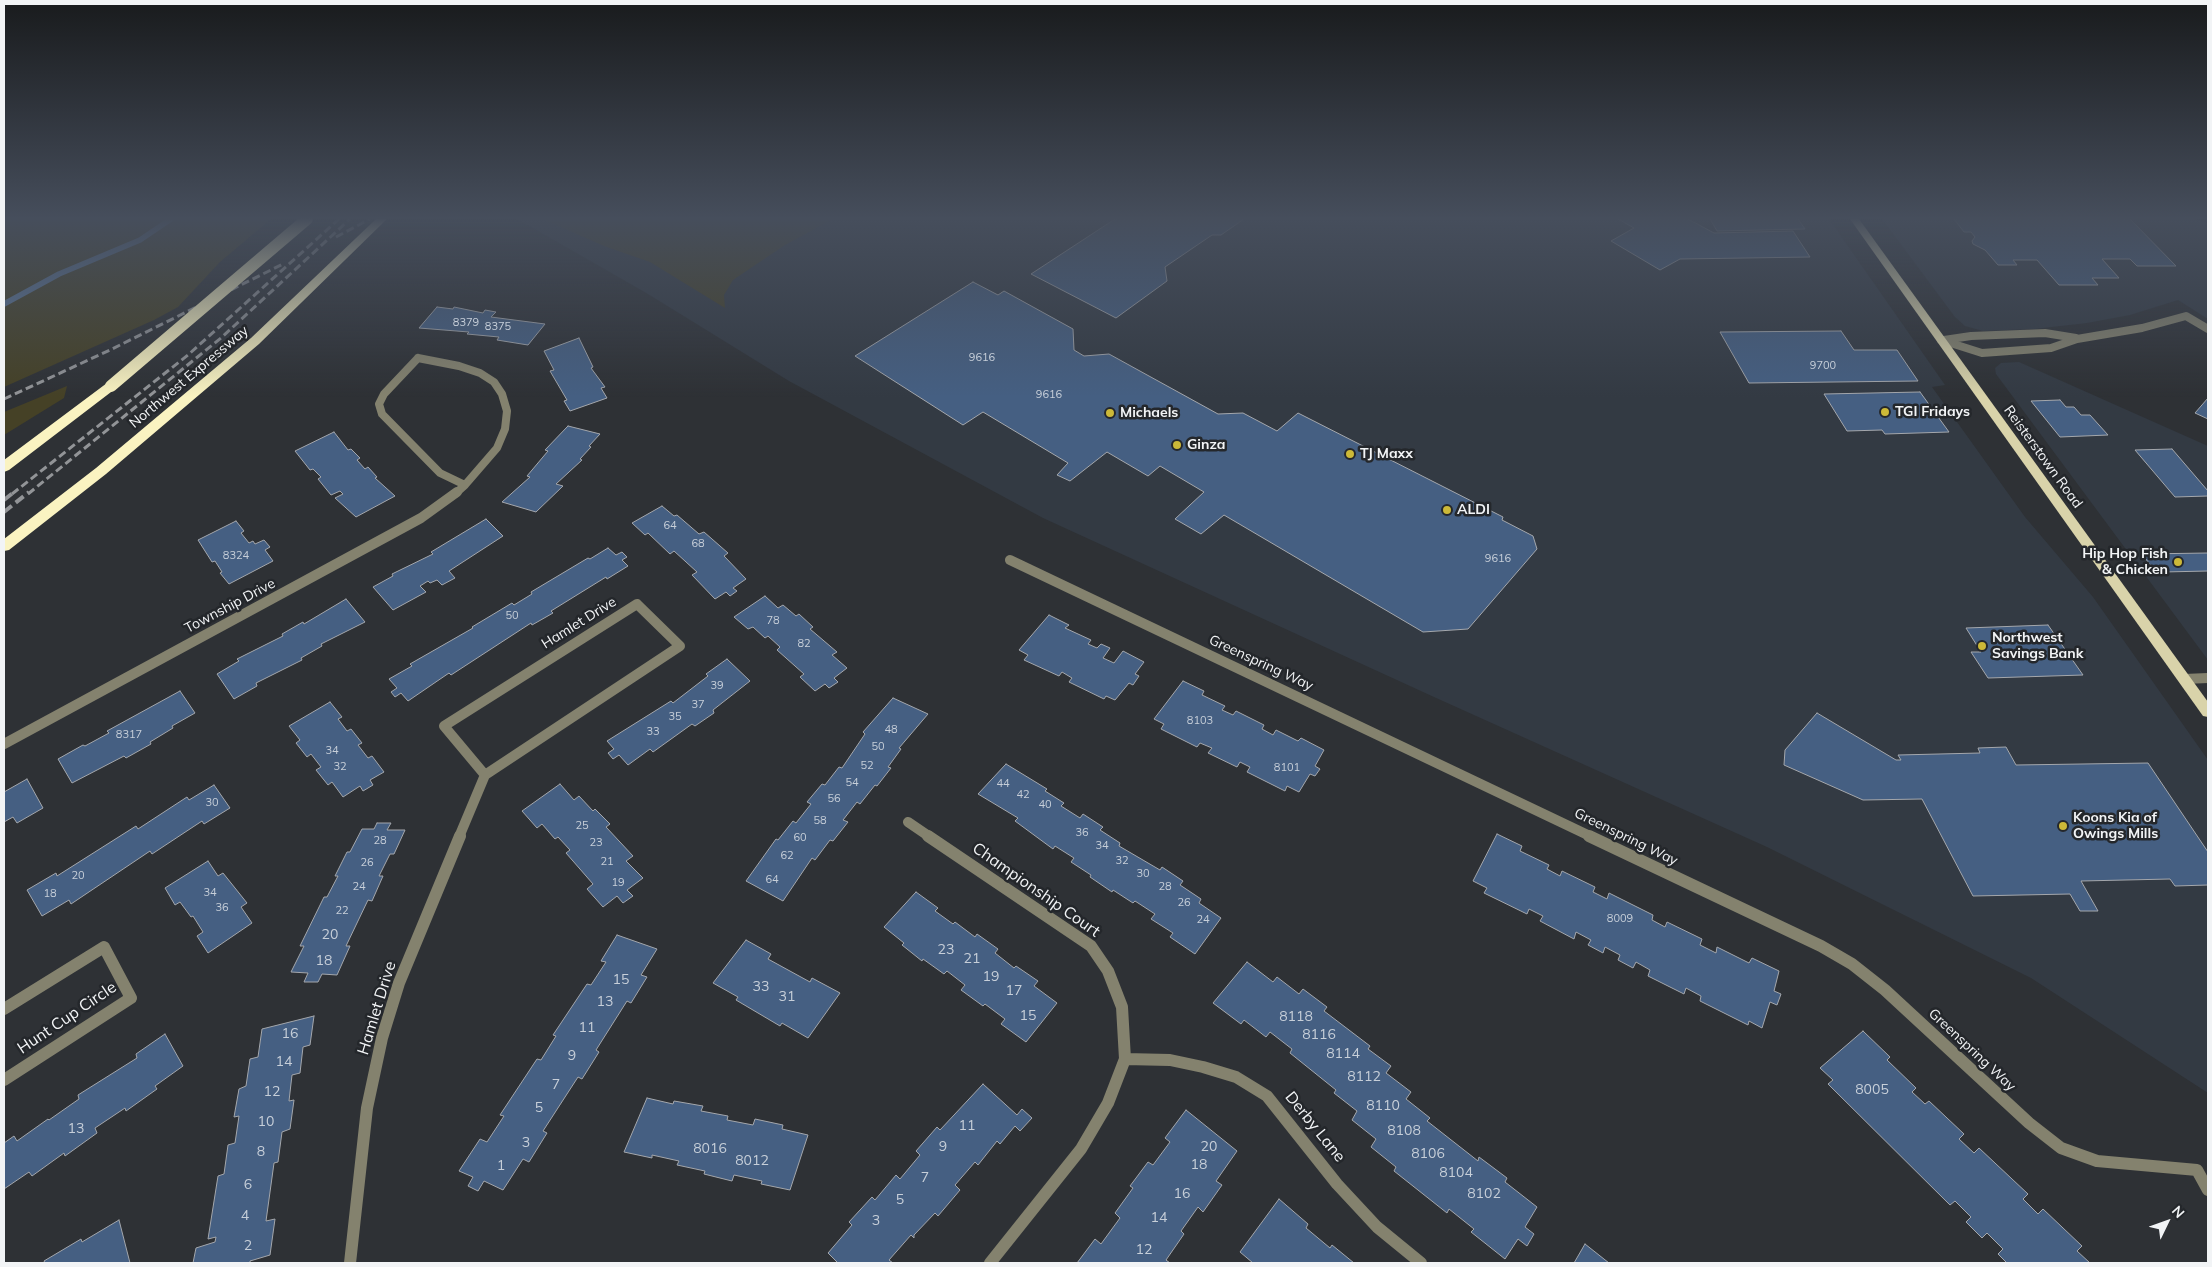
<!DOCTYPE html>
<html>
<head>
<meta charset="utf-8">
<style>
	body { margin:0 }
	#map { position:relative; width:2212px; height:1267px; overflow:hidden; background:#2e3135; font-family:Mulish,sans-serif }
	canvas { display:block }
	.frame { position:absolute; inset:0; border:5px solid #f2f4f6; pointer-events:none }
	.north { position:absolute; left:2142px; top:1197px; width:50px; height:50px; -webkit-text-stroke:4px #24272b; paint-order:stroke; rotate:48deg; font-size:14px; font-weight:700; line-height:20px; text-align:center; color:#f2f4f6 }
	.north::after { content:''; display:block; margin:auto; width:18px; height:22px; background:#f2f4f6; clip-path:polygon(50% 0,100% 100%,50% 72%,0 100%) }
</style>
</head>
<body>
<div id="map">
<canvas width="2212" height="1267"></canvas>
<div class="frame"></div>
<div class="north">N</div>
</div>
<script>
const ctx = document.querySelector('canvas').getContext('2d');
ctx.lineJoin = 'round';
function fillPath(path, color) {
  ctx.fillStyle = color;
  ctx.fill(path, 'evenodd');
}
function shape(rows) {
  const path = new Path2D();
  for (const r of rows) {
    path.moveTo(r[0], r[1]);
    for (let i = 2; i < r.length; i += 2) path.lineTo(r[i], r[i + 1]);
  }
  return path;
}
function trace(path, color, width, dash) {
  ctx.strokeStyle = color;
  ctx.lineWidth = width;
  ctx.lineCap = dash ? 'butt' : 'round';
  ctx.setLineDash(dash || []);
  ctx.stroke(path);
}
function write(font, color, halo, rows, align = 'center') {
  ctx.font = font + ' Mulish,sans-serif';
  ctx.lineWidth = 5;
  ctx.setLineDash([]);
  ctx.textBaseline = 'middle';
  ctx.strokeStyle = halo;
  ctx.fillStyle = color;
  for (const [text, x, y, turn = 0] of rows) {
    ctx.save();
    ctx.translate(x, y);
    ctx.rotate((+turn || 0) * Math.PI / 180);
    ctx.textAlign = isNaN(turn) ? turn : align;
    if (halo) ctx.strokeText(text, 0, 0);
    ctx.fillText(text, 0, 0);
    ctx.restore();
  }
}
fillPath(shape([
	[517,219,1829,219,1945,385,1932,387,2025,517,2093,597,2208,760,2208,1093,2031,978,1767,847,1434,697,1043,518,789,381,648,294],
	[1882,219,2194,219,2208,223,2208,319,2178,300,2130,315,2087,323,2034,329,1983,331,1965,326,1955,317],
	[2019,362,2208,446,2208,660,1996,374,1995,368,2001,363]
]), '#333a43');
fillPath(shape([
	[4,219,271,219,220,262,178,307,154,320,4,387],
	[543,219,833,219,785,245,733,280,724,295,725,308,650,262,604,246],
	[67,386,64,398,4,435,4,412]
]), '#454126');
trace(shape([
	[4,304,59,274,140,240,171,219]
]), '#5d789c', 5.5);
const building = shape([
	[1115,219,1244,219,1221,235,1212,235,1165,267,1167,281,1116,318,1031,274,1115,219],
	[1618,219,1688,219,1714,233,1793,231,1810,257,1680,259,1660,270,1611,241,1634,228,1618,219],
	[1710,219,1798,219,1805,229,1717,231,1710,219],
	[1954,219,2130,219,2176,266,2137,266,2130,259,2102,259,2119,278,2092,278,2098,285,2059,285,2037,260,2013,260,2017,265,1998,265,1985,250,1973,244,1972,241,1975,237,1971,232,1964,232,1954,219],
	[973,282,998,295,1004,291,1073,329,1074,350,1084,356,1109,354,1218,414,1243,413,1277,431,1298,413,1503,517,1502,520,1533,536,1537,549,1468,629,1423,632,1224,515,1201,534,1175,519,1204,492,1160,466,1148,476,1107,452,1070,481,1057,475,1068,463,983,412,963,425,855,356,973,282],
	[437,307,453,309,454,307,483,313,485,310,496,312,491,317,545,324,528,345,497,340,499,337,467,334,469,332,419,328,437,307],
	[1841,331,1854,350,1897,350,1918,381,1749,383,1720,332,1841,331],
	[579,338,593,367,591,368,605,387,601,388,607,398,570,411,564,401,567,400,550,371,554,370,544,351,579,338],
	[1920,392,1949,432,1885,434,1882,430,1847,431,1824,394,1920,392],
	[2208,398,2208,419,2195,413,2208,398],
	[2060,400,2066,407,2074,407,2081,415,2090,415,2108,435,2060,437,2031,401,2060,400],
	[568,426,600,434,589,446,591,447,580,459,582,460,556,484,563,486,536,512,502,502,530,477,527,476,548,451,545,450,568,426],
	[334,432,348,450,351,449,360,458,357,460,365,469,368,467,377,477,375,478,395,496,356,517,335,498,343,494,340,491,331,495,318,479,321,477,313,469,310,470,295,451,334,432],
	[2172,449,2208,491,2208,496,2175,497,2135,450,2172,449],
	[662,506,674,516,677,515,699,534,704,532,728,553,724,556,746,579,733,588,737,591,730,596,726,592,715,599,692,575,697,572,674,551,670,554,648,533,645,535,632,523,662,506],
	[486,519,503,536,449,571,455,578,442,585,437,580,430,583,428,581,420,586,426,592,393,610,373,587,393,576,392,574,433,554,431,552,486,519],
	[236,521,244,531,241,533,249,543,253,541,255,544,264,540,270,547,265,550,273,561,229,584,220,573,222,572,215,561,212,562,198,540,236,521],
	[608,548,616,555,622,552,627,557,622,560,628,566,607,579,606,577,551,611,553,613,532,625,531,623,451,675,449,673,408,701,401,693,395,697,391,692,397,688,389,679,412,666,410,664,473,628,472,627,512,603,514,605,532,594,531,592,588,558,590,559,608,548],
	[2208,553,2208,571,2163,572,2155,571,2142,554,2208,553],
	[765,596,778,608,783,605,796,616,799,614,813,627,810,629,837,652,832,655,847,668,834,678,838,682,829,688,825,684,815,691,800,677,804,674,777,650,780,647,768,636,765,638,753,627,748,629,734,617,765,596],
	[346,599,365,622,321,644,322,646,301,658,302,660,256,683,257,686,234,699,217,674,239,661,237,659,283,636,282,634,303,622,304,624,346,599],
	[1049,615,1069,625,1065,628,1091,640,1088,644,1097,648,1101,644,1110,648,1103,658,1114,663,1123,651,1144,662,1135,674,1139,676,1133,685,1129,683,1115,700,1106,696,1104,699,1069,682,1072,678,1062,672,1059,676,1024,660,1028,655,1019,650,1049,615],
	[2048,625,2083,675,1988,678,1971,652,1981,652,1966,628,2048,625],
	[727,659,750,681,713,710,714,713,695,726,692,724,653,752,650,749,628,765,619,755,613,759,608,753,614,749,607,741,671,701,673,703,708,676,706,674,727,659],
	[1183,681,1204,691,1202,695,1225,706,1222,710,1233,715,1236,711,1264,725,1262,729,1273,735,1276,730,1298,741,1301,738,1324,750,1315,766,1320,769,1315,776,1310,774,1299,792,1287,786,1285,791,1247,772,1250,767,1240,762,1237,767,1208,753,1212,748,1200,743,1197,747,1161,729,1164,724,1154,719,1183,681],
	[180,691,195,713,172,726,173,728,150,742,151,744,126,758,124,756,72,783,58,759,83,745,85,746,109,733,107,731,180,691],
	[893,698,928,714,899,748,901,749,888,767,891,768,877,786,875,785,860,804,857,802,843,820,848,822,833,841,830,840,815,860,812,858,783,901,746,881,776,839,778,840,793,821,796,823,811,804,807,802,822,784,825,785,839,767,842,768,865,734,863,732,893,698],
	[330,702,342,717,338,719,347,731,351,729,362,743,358,745,368,758,372,756,384,772,370,780,373,785,363,791,360,786,343,797,332,782,328,785,316,770,321,767,311,754,307,757,296,743,300,740,289,726,330,702],
	[1817,713,1896,760,1901,760,1898,755,1980,753,1978,748,2006,747,2016,765,2148,763,2208,852,2208,885,2175,886,2170,879,2081,881,2098,911,2080,911,2070,894,1973,896,1922,799,1863,800,1784,765,1785,750,1817,713],
	[1006,764,1047,789,1045,791,1064,803,1061,806,1080,818,1083,814,1103,827,1100,830,1120,843,1119,846,1160,870,1162,867,1183,881,1180,885,1201,899,1199,903,1221,918,1195,954,1170,937,1173,933,1151,919,1155,914,1135,901,1133,903,1113,890,1112,892,1090,877,1091,875,1071,862,1074,858,1055,846,1053,849,1015,821,1018,818,978,794,1006,764],
	[27,779,43,808,17,823,13,817,4,822,4,792,27,779],
	[560,784,574,800,579,796,593,811,595,809,610,824,606,827,633,856,626,861,643,878,627,890,633,896,623,903,617,896,603,907,587,889,593,884,566,853,570,850,558,837,555,839,542,824,537,828,522,811,560,784],
	[214,785,230,808,204,824,202,821,152,854,150,851,71,904,69,900,42,916,27,890,56,873,57,876,136,826,138,829,187,797,189,800,214,785],
	[377,823,391,823,387,830,405,830,394,854,390,854,379,876,383,876,372,901,368,900,346,946,350,946,337,975,322,974,318,982,304,982,308,973,291,972,304,946,300,946,324,897,327,897,338,876,335,876,347,852,350,852,362,829,374,829,377,823],
	[1497,834,1522,846,1520,851,1549,865,1547,869,1560,876,1562,871,1595,887,1593,892,1607,899,1609,893,1653,915,1652,920,1665,927,1667,922,1702,939,1700,945,1716,953,1717,947,1749,963,1752,958,1779,971,1774,991,1781,994,1777,1005,1770,1002,1762,1028,1749,1021,1748,1025,1700,1001,1701,996,1686,988,1684,994,1648,976,1650,970,1636,962,1633,968,1618,960,1620,955,1605,947,1603,953,1588,945,1591,940,1576,932,1574,939,1540,921,1543,916,1529,909,1527,914,1484,893,1487,888,1473,881,1497,834],
	[208,861,218,876,223,873,247,903,241,907,252,923,208,953,197,936,203,932,193,916,191,917,180,902,175,905,165,888,208,861],
	[916,892,938,908,935,911,953,924,955,922,975,937,977,934,998,949,995,953,1014,968,1016,966,1038,981,1034,986,1057,1003,1026,1042,1001,1024,1005,1019,985,1004,983,1006,961,990,965,985,947,971,944,974,923,959,922,961,902,945,904,943,884,927,916,892],
	[617,935,657,949,641,975,647,977,631,1003,627,1001,596,1050,599,1052,582,1079,578,1077,543,1131,547,1133,529,1162,523,1159,503,1190,484,1181,478,1191,468,1186,473,1177,459,1171,480,1139,487,1142,504,1116,500,1115,537,1059,541,1060,556,1036,553,1035,587,984,591,985,606,962,601,961,617,935],
	[746,940,771,954,768,959,810,982,812,978,840,993,808,1038,782,1023,780,1026,736,1000,738,997,713,983,746,940],
	[1247,962,1273,982,1277,977,1299,994,1303,989,1327,1007,1324,1011,1370,1046,1368,1049,1391,1066,1386,1073,1411,1092,1406,1099,1430,1118,1427,1121,1478,1161,1479,1157,1507,1178,1505,1182,1537,1207,1525,1227,1534,1234,1527,1246,1518,1239,1505,1259,1471,1232,1474,1229,1449,1209,1447,1213,1394,1171,1396,1167,1371,1147,1376,1139,1352,1120,1357,1111,1334,1093,1336,1090,1290,1053,1292,1049,1270,1032,1266,1037,1244,1020,1241,1024,1213,1003,1247,962],
	[314,1016,310,1045,303,1047,300,1073,292,1075,289,1101,294,1100,290,1129,282,1132,278,1162,274,1163,266,1221,275,1219,270,1255,250,1261,250,1263,193,1263,196,1248,215,1242,216,1237,208,1239,218,1176,224,1174,228,1145,235,1143,239,1116,234,1117,239,1089,246,1086,250,1059,258,1057,262,1029,314,1016],
	[1863,1031,1890,1057,1887,1060,1916,1088,1912,1092,1925,1104,1929,1101,1964,1134,1959,1139,1974,1153,1979,1148,2028,1194,2023,1199,2038,1214,2043,1209,2082,1246,2077,1251,2090,1263,2007,1263,1998,1254,2003,1249,1987,1233,1982,1238,1966,1222,1971,1217,1955,1201,1950,1205,1828,1084,1833,1080,1820,1068,1863,1031],
	[165,1034,183,1066,155,1086,157,1089,126,1111,125,1108,95,1128,97,1133,65,1156,64,1153,32,1176,29,1172,4,1189,4,1143,14,1136,17,1141,48,1119,49,1120,79,1099,78,1095,137,1058,136,1054,165,1034],
	[983,1084,1017,1115,1022,1109,1032,1118,1020,1131,1015,1126,1000,1144,997,1141,978,1165,975,1162,955,1185,960,1190,938,1216,935,1213,914,1235,914,1238,911,1235,889,1260,893,1263,838,1263,828,1253,852,1225,849,1222,872,1197,875,1200,896,1175,900,1179,920,1155,916,1151,937,1127,940,1130,983,1084],
	[647,1098,673,1104,674,1101,703,1106,701,1111,728,1116,727,1120,753,1125,755,1119,783,1125,782,1129,808,1135,790,1190,761,1184,762,1181,734,1175,732,1181,704,1174,705,1171,677,1165,679,1161,652,1155,652,1158,624,1152,647,1098],
	[1186,1110,1237,1151,1216,1181,1222,1185,1203,1212,1198,1207,1181,1231,1184,1234,1166,1260,1170,1263,1077,1263,1095,1239,1101,1244,1120,1218,1115,1213,1133,1188,1130,1186,1148,1162,1153,1165,1170,1142,1165,1138,1186,1110],
	[1279,1199,1308,1224,1306,1228,1330,1248,1332,1245,1354,1263,1253,1263,1240,1252,1279,1199],
	[119,1220,130,1263,45,1263,44,1261,81,1239,82,1242,119,1220],
	[1585,1244,1609,1263,1574,1263,1585,1244]
]);
fillPath(building, '#455f82');
trace(building, '#a4a7ac', 1);
trace(shape([
	[1941,340,1982,353,2051,348,2077,339,2142,328,2186,316,2208,329],
	[1944,340,1971,336,2045,333,2076,338],
	[418,358,459,366,480,373,494,382,502,394,507,411,505,429,497,448,465,485,440,473,382,414,379,404,384,394,418,358],
	[455,494,465,485]
]), '#84826e', 8);
trace(shape([
	[1010,560,1592,837],
	[637,604,680,646,485,775,444,726,637,604],
	[2184,679,2208,678],
	[4,744,421,518,457,492],
	[908,822,930,837],
	[459,837,485,775]
]), '#84826e', 10);
trace(shape([
	[928,836,1091,946,1108,971,1122,1007,1125,1059,1108,1103,1081,1149,990,1263],
	[1589,836,1821,946,1852,964,1885,990,2029,1123,2061,1148,2097,1161,2197,1170,2208,1190],
	[4,1009,104,947,131,998,4,1080],
	[1125,1059,1170,1060,1203,1067,1236,1077,1267,1096,1337,1184,1377,1227,1421,1263],
	[350,1263,367,1108,382,1038,399,983,460,836]
]), '#84826e', 12);
fillPath(shape([
	[1850,219,1859,219,2208,702,2208,717,2203,716,1850,219]
]), '#d9d3aa');
fillPath(shape([
	[376,219,387,219,259,344,106,474,9,550,4,551,4,539,96,468,251,338,376,219],
	[111,382,117,386,115,389,9,470,4,472,4,460,107,383,111,382]
]), '#faf3c1');
trace(shape([
	[336,237,370,219],
	[4,399,110,350,283,264],
	[12,494,188,355,339,219],
	[28,494,221,338,350,219]
]), '#929497', 3, [8, 4]);
trace(shape([
	[4,500,14,492],
	[4,512,29,492]
]), '#929497', 4, [10, 5]);
trace(shape([
	[111,386,307,219]
]), '#faf3c1', 12);
const sky = ctx.createLinearGradient(0, 0, 0, 397);
sky.addColorStop(0, '#191b1d');
sky.addColorStop(0.55, '#464e5c');
sky.addColorStop(1, '#464e5c00');
ctx.fillStyle = sky;
ctx.fillRect(0, 0, 2212, 397);
for (const [x, y, r, color] of [
	[1885,412,5,"#ccb938"],
	[1110,413,5,"#ccb938"],
	[1177,445,5,"#ccb938"],
	[1350,454,5,"#ccb938"],
	[1447,510,5,"#ccb938"],
	[2178,562,5,"#ccb938"],
	[1982,646,5,"#ccb938"],
	[2063,826,5,"#ccb938"]
]) {
  const dot = new Path2D();
  dot.arc(x, y, r, 0, 2 * Math.PI);
  ctx.fillStyle = color;
  ctx.fill(dot);
  trace(dot, '#24272b', 2);
}
write('11px', '#c7cfd9', null, [
	["8379",466,323],
	["8375",498,327],
	["9616",982,358],
	["9700",1823,366],
	["9616",1049,395],
	["64",670,526],
	["68",698,544],
	["8324",236,556],
	["9616",1498,559],
	["50",512,616],
	["78",773,621],
	["82",804,644],
	["39",717,686],
	["37",698,705],
	["35",675,717],
	["8103",1200,721],
	["48",891,730],
	["33",653,732],
	["8317",129,735],
	["50",878,747],
	["34",332,751],
	["52",867,766],
	["32",340,767],
	["8101",1287,768],
	["54",852,783],
	["44",1003,784],
	["42",1023,795],
	["56",834,799],
	["30",212,803],
	["40",1045,805],
	["58",820,821],
	["25",582,826],
	["36",1082,833],
	["60",800,838],
	["28",380,841],
	["23",596,843],
	["34",1102,846],
	["62",787,856],
	["32",1122,861],
	["21",607,862],
	["26",367,863],
	["30",1143,874],
	["20",78,876],
	["64",772,880],
	["19",618,883],
	["24",359,887],
	["28",1165,887],
	["34",210,893],
	["18",50,894],
	["26",1184,903],
	["36",222,908],
	["22",342,911],
	["8009",1620,919],
	["24",1203,920]
]);
write('14px', '#f2f4f6', '#24272b', [
	["Northwest Expressway",189,377,-40],
	["Reisterstown Road",2043,457,54],
	["Township Drive",230,606,-28],
	["Hamlet Drive",579,623,-32],
	["Greenspring Way",1261,663,25],
	["Greenspring Way",1626,837,26],
	["Greenspring Way",1972,1050,43]
]);
write('bold 14px', '#f2f4f6', '#24272b', [
	["TGI Fridays",1895,412],
	["Michaels",1120,413],
	["Ginza",1187,445],
	["TJ Maxx",1360,454],
	["ALDI",1457,510],
	["Hip Hop Fish",2168,554,"right"],
	["& Chicken",2168,570,"right"],
	["Northwest",1992,638],
	["Savings Bank",1992,654],
	["Koons Kia of",2073,818],
	["Owings Mills",2073,834]
], 'left');
write('14px', '#c7cfd9', null, [
	["20",330,935],
	["23",946,950],
	["21",972,959],
	["18",324,961],
	["19",991,977],
	["15",621,980],
	["33",761,987],
	["17",1014,991],
	["31",787,997],
	["13",605,1002],
	["15",1028,1016],
	["8118",1296,1017],
	["11",587,1028],
	["16",290,1034],
	["8116",1319,1035],
	["8114",1343,1054],
	["9",572,1056],
	["14",284,1062],
	["8112",1364,1077],
	["7",556,1085],
	["8005",1872,1090],
	["12",272,1092],
	["8110",1383,1106],
	["5",539,1108],
	["10",266,1122],
	["11",967,1126],
	["13",76,1129],
	["8108",1404,1131],
	["3",526,1143],
	["9",943,1147],
	["20",1209,1147],
	["8016",710,1149],
	["8",261,1152],
	["8106",1428,1154],
	["8012",752,1161],
	["18",1199,1165],
	["1",501,1166],
	["8104",1456,1173],
	["7",925,1178],
	["6",248,1185],
	["16",1182,1194],
	["8102",1484,1194],
	["5",900,1200],
	["4",245,1216],
	["14",1159,1218],
	["3",876,1221],
	["2",248,1246],
	["12",1144,1250]
]);
write('16px', '#f2f4f6', '#24272b', [
	["Championship Court",1036,890,35],
	["Hamlet Drive",377,1008,-73],
	["Hunt Cup Circle",67,1018,-34],
	["Derby Lane",1315,1127,51]
]);
</script>
</body>
</html>
